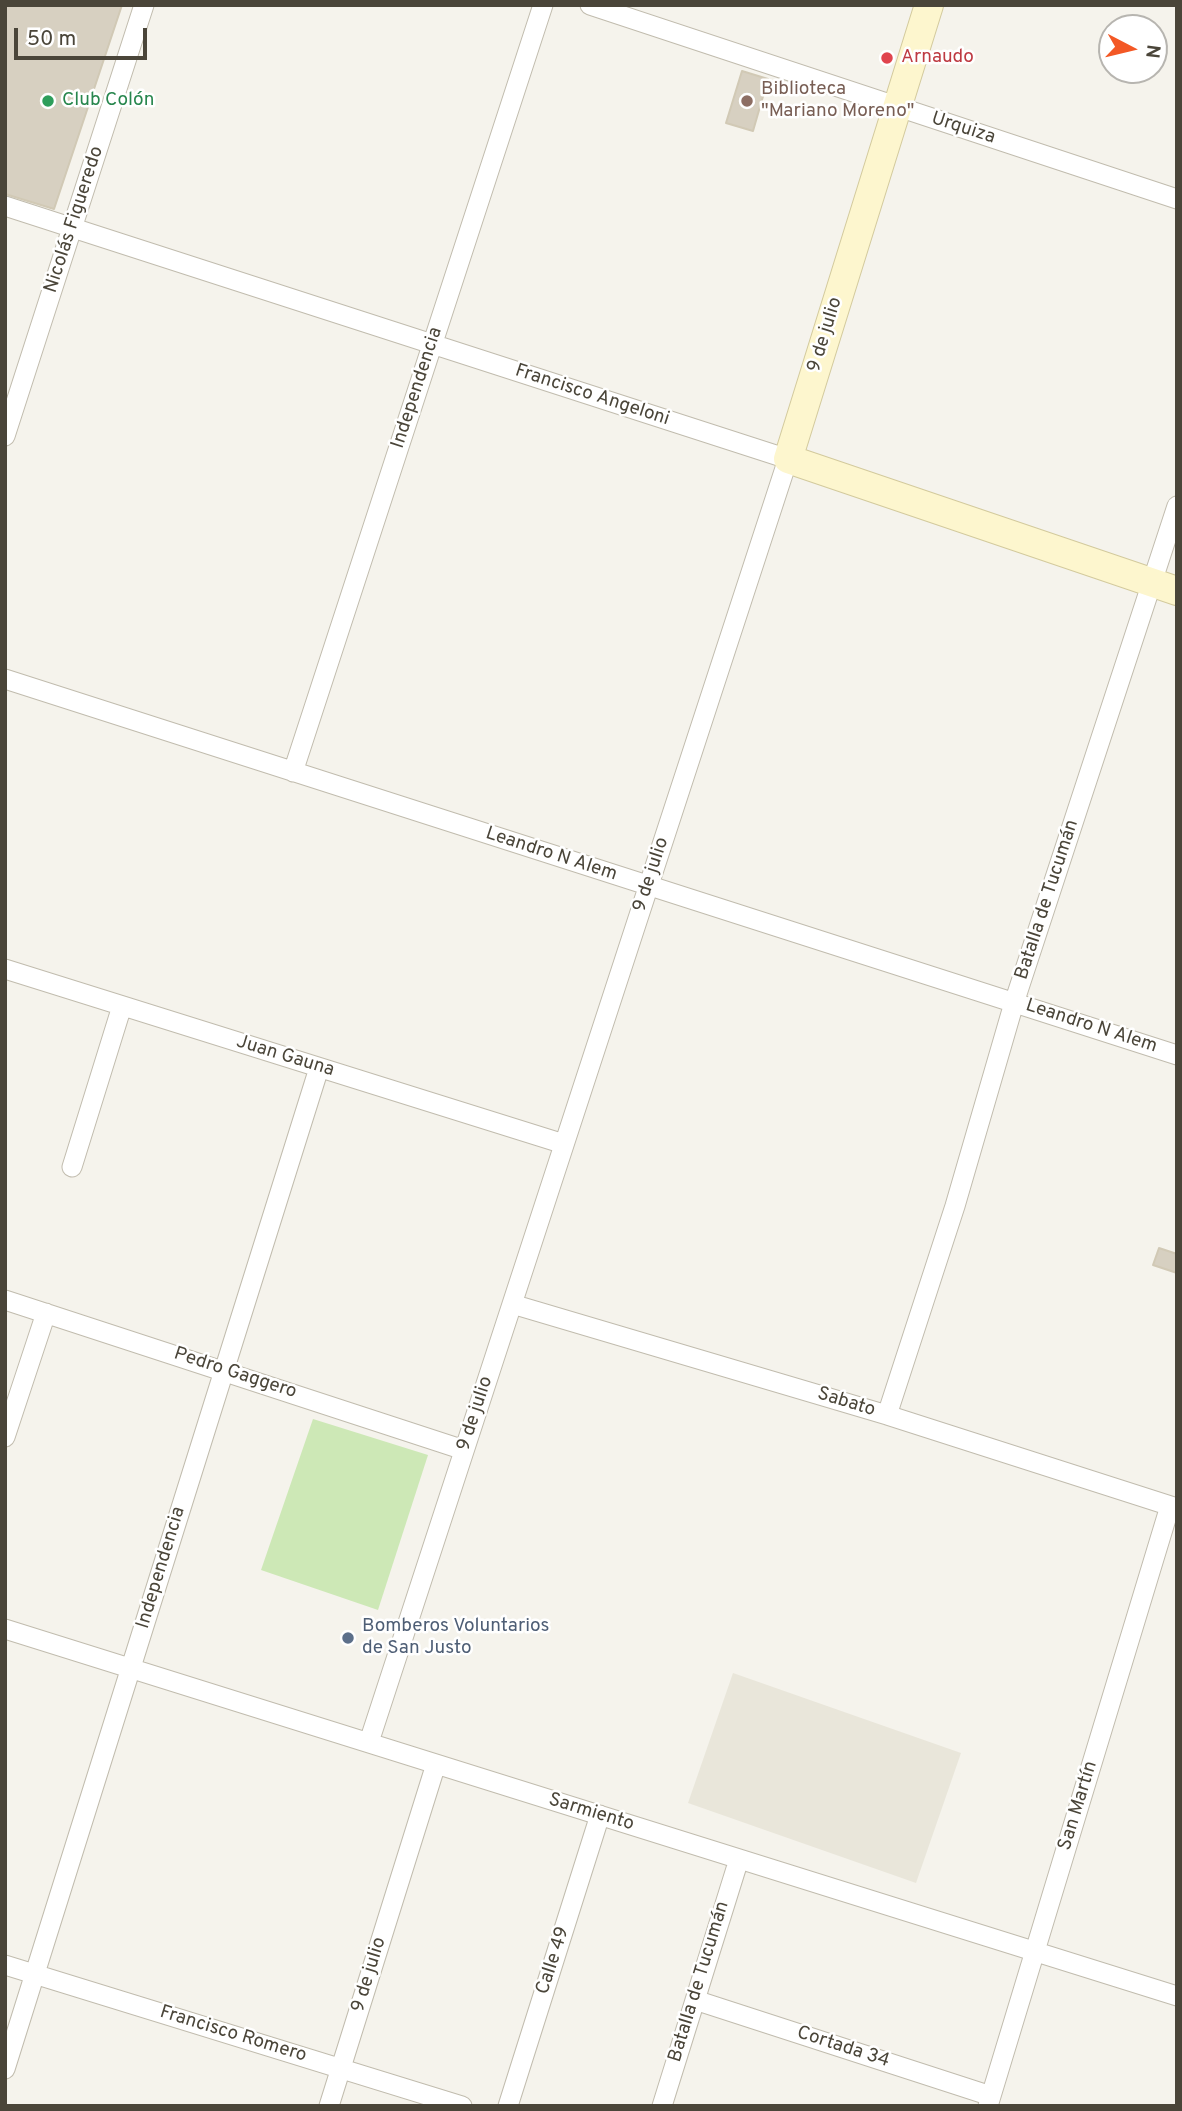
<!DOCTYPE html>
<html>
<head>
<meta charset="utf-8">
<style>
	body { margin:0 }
	#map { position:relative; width:1182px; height:2111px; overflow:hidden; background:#f5f3ec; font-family:Overpass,sans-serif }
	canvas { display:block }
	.frame { position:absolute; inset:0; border:7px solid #4a4539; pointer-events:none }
	.north { position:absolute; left:1098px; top:14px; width:70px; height:70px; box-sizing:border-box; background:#fff; border:2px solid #b7b5b0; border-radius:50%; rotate:97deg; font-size:19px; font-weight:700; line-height:28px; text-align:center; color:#4a4539 }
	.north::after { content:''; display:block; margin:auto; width:24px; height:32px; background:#f35825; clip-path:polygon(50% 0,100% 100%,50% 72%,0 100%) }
	.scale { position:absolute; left:14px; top:28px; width:133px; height:32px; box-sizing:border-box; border:4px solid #4a4539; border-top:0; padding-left:9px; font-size:21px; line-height:24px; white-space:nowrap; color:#4a4539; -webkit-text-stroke:5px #fff; paint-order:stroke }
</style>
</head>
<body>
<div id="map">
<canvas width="1182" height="2111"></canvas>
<div class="frame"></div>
<div class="north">N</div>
<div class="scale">50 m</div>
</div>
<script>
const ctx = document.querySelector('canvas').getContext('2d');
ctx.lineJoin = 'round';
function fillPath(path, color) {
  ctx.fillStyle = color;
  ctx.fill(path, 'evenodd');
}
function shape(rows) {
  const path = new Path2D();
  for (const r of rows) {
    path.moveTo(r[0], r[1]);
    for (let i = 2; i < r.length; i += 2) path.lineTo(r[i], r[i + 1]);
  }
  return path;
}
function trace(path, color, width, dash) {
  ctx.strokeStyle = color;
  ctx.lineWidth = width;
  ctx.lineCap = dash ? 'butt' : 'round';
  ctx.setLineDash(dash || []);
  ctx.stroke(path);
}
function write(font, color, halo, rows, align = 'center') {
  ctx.font = font + ' Overpass,sans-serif';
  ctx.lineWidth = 5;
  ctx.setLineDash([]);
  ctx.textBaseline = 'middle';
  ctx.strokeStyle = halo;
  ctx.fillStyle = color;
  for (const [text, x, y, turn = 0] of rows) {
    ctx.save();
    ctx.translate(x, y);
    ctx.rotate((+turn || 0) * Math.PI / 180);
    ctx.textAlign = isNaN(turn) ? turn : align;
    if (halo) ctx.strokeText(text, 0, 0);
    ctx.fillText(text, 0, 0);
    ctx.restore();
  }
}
fillPath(shape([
	[733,1673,961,1753,916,1883,688,1803]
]), '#e9e6da');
fillPath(shape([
	[313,1419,428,1455,378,1610,261,1570]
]), '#cde8b6');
const building = shape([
	[5,5,122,5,54,209,5,194,5,5],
	[742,71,768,79,753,131,726,123,742,71],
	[1159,1248,1177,1254,1177,1273,1153,1265,1159,1248]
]);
fillPath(building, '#d7d0c1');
trace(building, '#d1c9b5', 2);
const street = shape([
	[590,5,1177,199],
	[5,206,788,459,369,1742],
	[5,436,144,5],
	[5,679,1177,1055],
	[293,772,543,5],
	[5,969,564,1144],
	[72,1167,122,1006],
	[5,1300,464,1450],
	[512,1304,887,1415,1177,1508],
	[887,1415,955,1206,1014,1003,1177,506],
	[5,1437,46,1313],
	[5,1629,1177,1996],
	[5,1965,462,2106],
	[695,2000,991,2096],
	[5,2069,319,1068],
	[329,2106,436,1764],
	[508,2106,600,1815],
	[662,2106,739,1859],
	[988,2106,1170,1506]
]);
const secondary = shape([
	[929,5,788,459,1177,591]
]);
trace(street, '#c1bcae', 21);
trace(secondary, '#d3ca9d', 30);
trace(street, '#fff', 19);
trace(secondary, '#fdf6ce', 28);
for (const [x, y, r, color] of [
	[887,58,7,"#e0444e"],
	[48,101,7,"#2e9e5b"],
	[747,101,7,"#8d6e63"],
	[348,1638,7,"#5c6f8a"]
]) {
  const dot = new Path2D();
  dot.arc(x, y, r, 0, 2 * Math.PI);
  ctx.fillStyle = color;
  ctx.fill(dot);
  trace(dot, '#fff', 2.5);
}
write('19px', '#be3a42', '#fff', [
	["Arnaudo",901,58]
], 'left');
write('19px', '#785e54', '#fff', [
	["Biblioteca",761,90],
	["\"Mariano Moreno\"",761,112]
], 'left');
write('19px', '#27864d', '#fff', [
	["Club Colón",62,101]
], 'left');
write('19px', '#4a4539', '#fff', [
	["Urquiza",963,129,18],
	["Nicolás Figueredo",75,220,-72],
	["9 de julio",826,335,-73],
	["Independencia",418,388,-72],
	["Francisco Angeloni",592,396,18],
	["Leandro N Alem",551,855,18],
	["9 de julio",652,875,-72],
	["Batalla de Tucumán",1048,900,-72],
	["Leandro N Alem",1091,1027,18],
	["Juan Gauna",285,1057,17],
	["Pedro Gaggero",235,1374,18],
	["Sabato",846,1403,17],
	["9 de julio",476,1414,-72],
	["Independencia",162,1568,-73],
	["San Martín",1079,1806,-73],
	["Sarmiento",591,1813,17],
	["Calle 49",554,1961,-72],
	["9 de julio",370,1975,-73],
	["Batalla de Tucumán",700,1982,-73],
	["Francisco Romero",233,2035,17],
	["Cortada 34",843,2048,18]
]);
write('19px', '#4e5e75', '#fff', [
	["Bomberos Voluntarios",362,1627],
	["de San Justo",362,1649]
], 'left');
</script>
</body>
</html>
